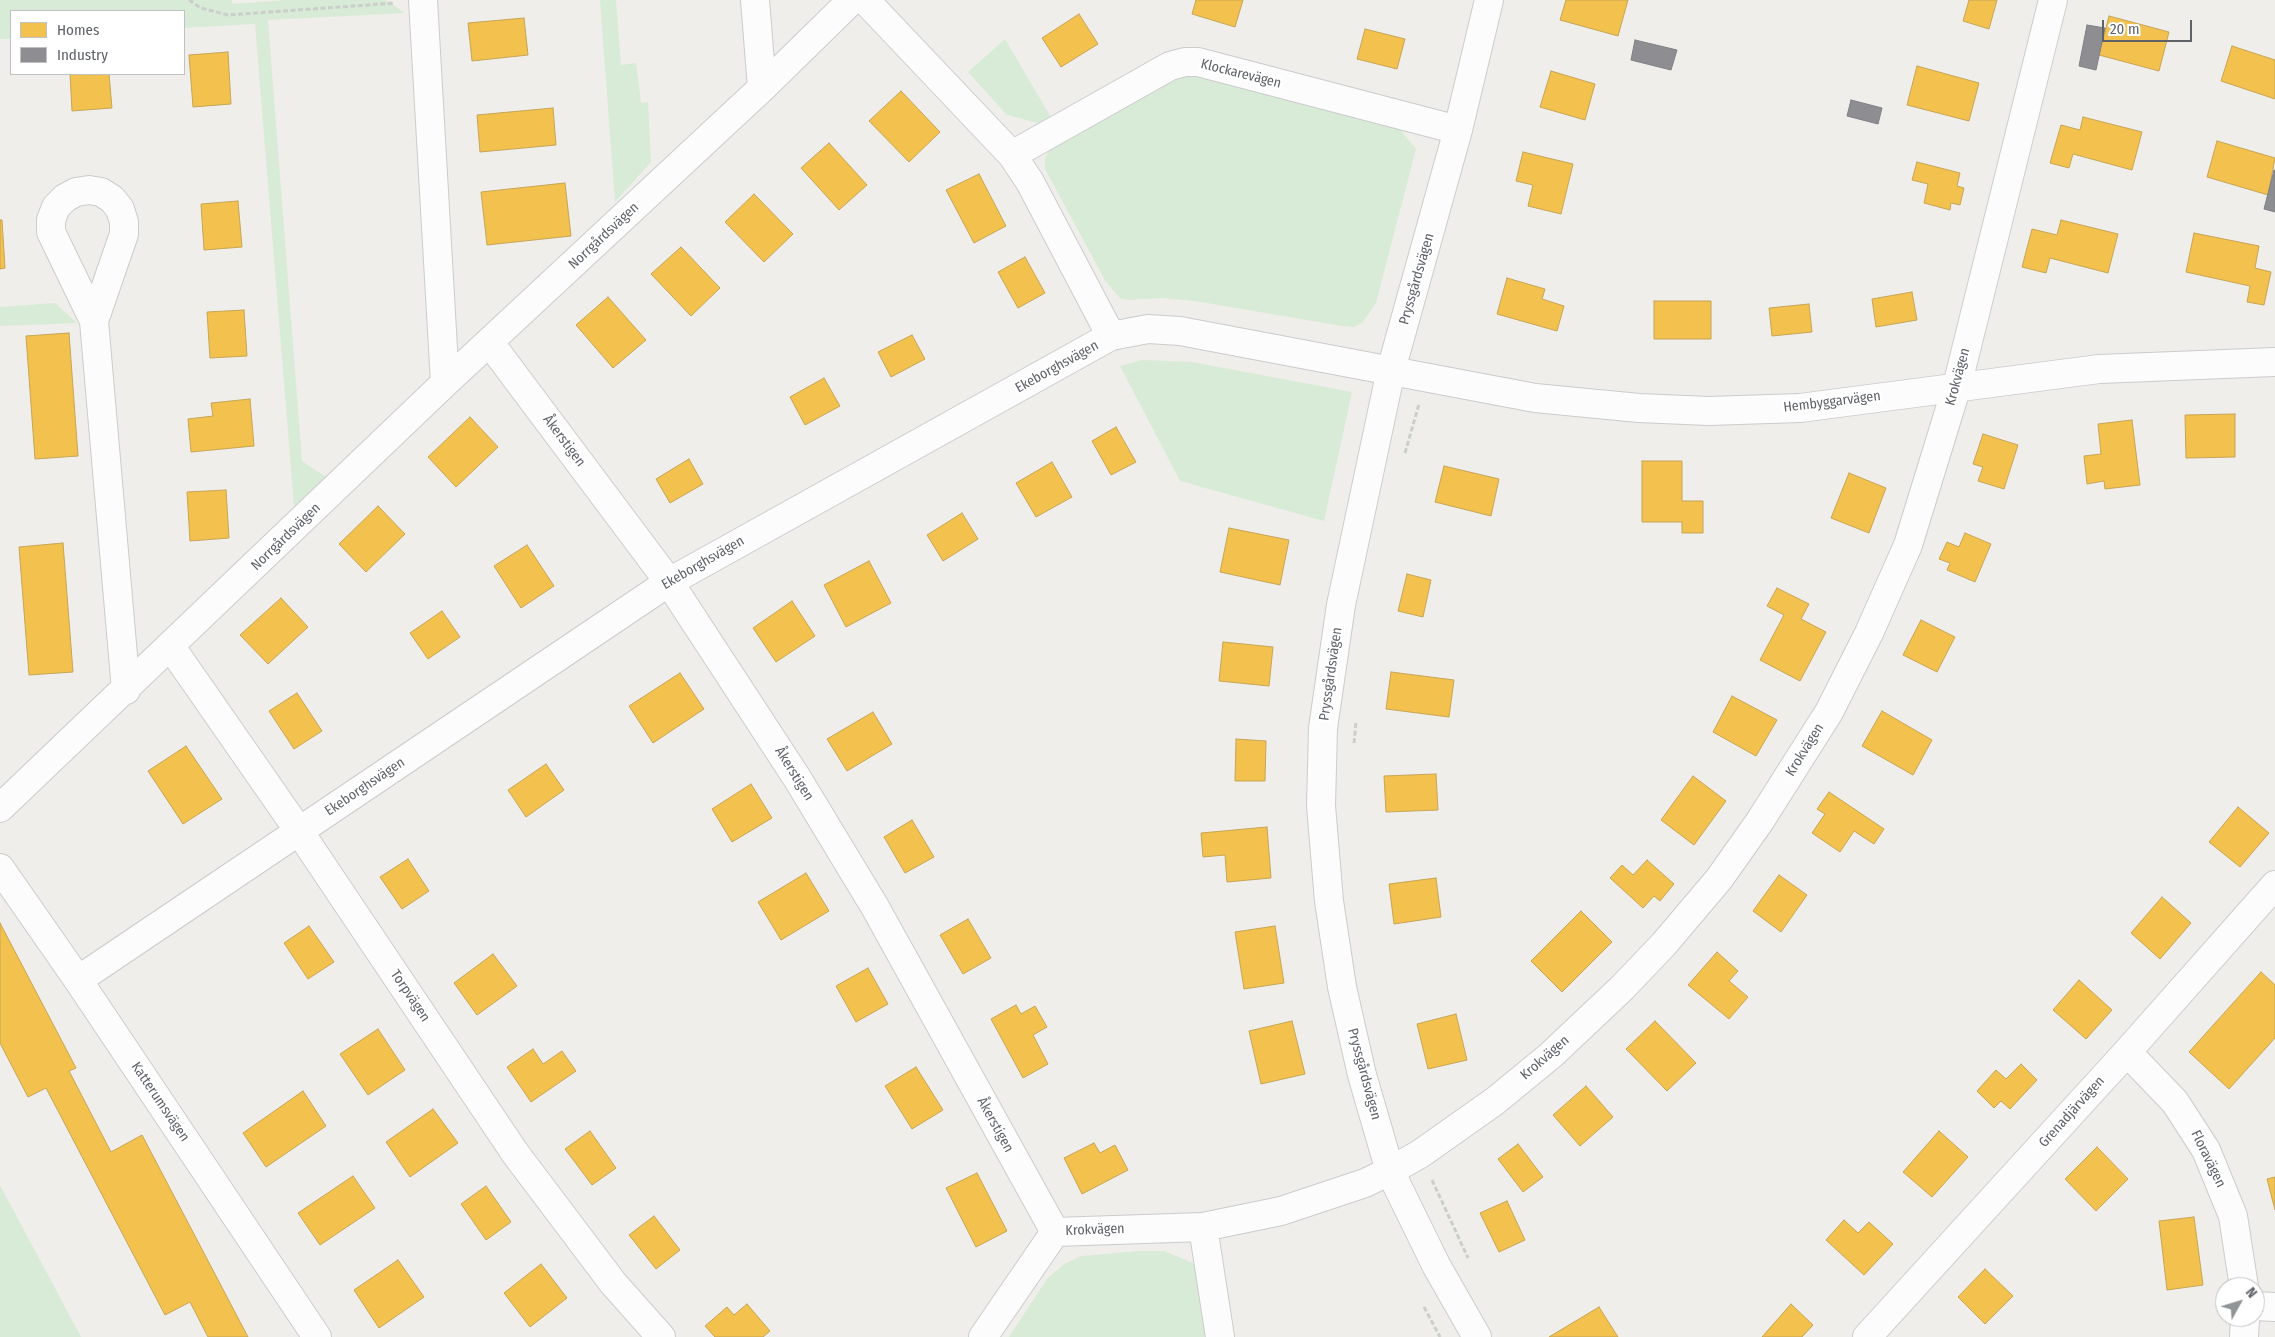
<!DOCTYPE html>
<html>
<head>
<meta charset="utf-8">
<style>
	body { margin:0 }
	#map { position:relative; width:2275px; height:1337px; overflow:hidden; background:#efeeea; font-family:"Fira Sans Condensed",sans-serif }
	canvas { display:block }
	.legend { position:absolute; left:10px; top:10px; width:175px; height:65px; box-sizing:border-box; background:#fff; border:1px solid #bfc1c3; margin:0; padding:6px 9px; list-style:none; font-size:15px; color:#5f6368 }
	.legend li { display:flex; align-items:center; gap:10px; height:25px }
	.legend b { width:25px; border:1px solid #bfc1c3 }
	.north { position:absolute; left:2215px; top:1277px; width:50px; height:50px; box-sizing:border-box; background:#fff; border:1px solid #bfc1c3; border-radius:50%; rotate:51deg; font-size:14px; font-weight:700; line-height:20px; text-align:center; color:#5f6368 }
	.north::after { content:''; display:block; margin:auto; width:18px; height:22px; background:#919496; clip-path:polygon(50% 0,100% 100%,50% 72%,0 100%) }
	.scale { position:absolute; left:2102px; top:20px; width:90px; height:22px; box-sizing:border-box; border:2px solid #5f6368; border-top:0; padding-left:6px; font-size:15px; line-height:18px; white-space:nowrap; color:#5f6368; -webkit-text-stroke:4px #fff; paint-order:stroke }
</style>
</head>
<body>
<div id="map">
<canvas width="2275" height="1337"></canvas>
<ul class="legend">
<li><b style="height:14px;background:#f2c14e"></b>Homes</li>
<li><b style="height:14px;background:#8d8d92"></b>Industry</li>
</ul>
<div class="north">N</div>
<div class="scale">20 m</div>
</div>
<script>
const ctx = document.querySelector('canvas').getContext('2d');
ctx.lineJoin = 'round';
function fillPath(path, color) {
  ctx.fillStyle = color;
  ctx.fill(path, 'evenodd');
}
function shape(rows) {
  const path = new Path2D();
  for (const r of rows) {
    path.moveTo(r[0], r[1]);
    for (let i = 2; i < r.length; i += 2) path.lineTo(r[i], r[i + 1]);
  }
  return path;
}
function trace(path, color, width, dash) {
  ctx.strokeStyle = color;
  ctx.lineWidth = width;
  ctx.lineCap = dash ? 'butt' : 'round';
  ctx.setLineDash(dash || []);
  ctx.stroke(path);
}
function write(font, color, halo, rows, align = 'center') {
  ctx.font = font + ' "Fira Sans Condensed",sans-serif';
  ctx.lineWidth = 5;
  ctx.setLineDash([]);
  ctx.textBaseline = 'middle';
  ctx.strokeStyle = halo;
  ctx.fillStyle = color;
  for (const [text, x, y, turn = 0] of rows) {
    ctx.save();
    ctx.translate(x, y);
    ctx.rotate((+turn || 0) * Math.PI / 180);
    ctx.textAlign = isNaN(turn) ? turn : align;
    if (halo) ctx.strokeText(text, 0, 0);
    ctx.fillText(text, 0, 0);
    ctx.restore();
  }
}
fillPath(shape([
	[0,0,232,0,232,4,286,0,386,0,405,13,268,20,302,461,326,477,294,506,255,24,184,28,184,11,11,11,11,39,0,39],
	[600,0,616,0,621,65,636,63,641,103,648,102,651,162,615,202],
	[1005,39,1052,119,1042,124,1007,115,968,72],
	[1185,76,1198,76,1397,126,1416,149,1376,303,1363,322,1354,327,1342,326,1195,301,1161,298,1130,300,1121,299,1106,282,1045,169,1045,158,1053,144,1174,78],
	[55,303,77,323,0,326,0,307],
	[1142,360,1192,362,1352,392,1324,521,1180,481,1120,366],
	[0,1185,81,1337,0,1337],
	[1139,1251,1164,1251,1200,1266,1212,1337,1009,1337,1047,1279,1064,1264,1082,1256]
]), '#d8ebd6');
const homes = shape([
	[1196,0,1243,0,1235,27,1192,14,1196,0],
	[1566,0,1628,0,1618,36,1560,20,1566,0],
	[1969,0,1997,0,1989,29,1963,21,1969,0],
	[1079,14,1098,44,1061,67,1042,38,1079,14],
	[2109,16,2169,32,2159,71,2099,55,2109,16],
	[524,18,528,55,472,61,468,23,524,18],
	[1365,29,1405,39,1397,69,1357,59,1365,29],
	[2232,46,2275,60,2275,99,2221,81,2232,46],
	[228,52,231,104,193,107,189,55,228,52],
	[1917,66,1979,83,1969,121,1907,105,1917,66],
	[1551,71,1595,84,1585,120,1540,107,1551,71],
	[70,74,109,74,112,108,72,111,70,74],
	[901,91,940,132,909,162,869,121,901,91],
	[553,108,556,145,480,152,477,115,553,108],
	[2083,117,2142,132,2132,170,2073,154,2069,168,2050,163,2061,125,2080,130,2083,117],
	[2217,141,2275,158,2268,195,2207,177,2217,141],
	[829,143,867,185,839,210,801,168,829,143],
	[1523,152,1573,164,1561,214,1528,206,1533,185,1516,181,1523,152],
	[1917,162,1960,173,1957,186,1964,188,1960,205,1951,203,1950,210,1924,203,1928,184,1912,180,1917,162],
	[979,174,1006,226,974,243,946,190,979,174],
	[565,183,571,236,487,245,481,192,565,183],
	[754,194,793,234,764,262,725,222,754,194],
	[238,201,242,247,204,250,201,204,238,201],
	[0,220,2,220,5,268,0,269,0,220],
	[2061,220,2118,234,2108,273,2050,258,2046,273,2022,267,2032,229,2057,235,2061,220],
	[2194,233,2259,246,2255,268,2271,272,2264,305,2247,302,2250,286,2186,272,2194,233],
	[681,247,720,288,691,316,651,274,681,247],
	[1025,257,1045,293,1018,308,998,272,1025,257],
	[1507,278,1545,289,1542,299,1564,306,1557,331,1497,314,1507,278],
	[1912,292,1917,320,1876,327,1872,299,1912,292],
	[608,297,646,340,613,368,576,325,608,297],
	[1654,301,1711,301,1711,339,1654,339,1654,301],
	[1809,304,1812,332,1772,336,1769,308,1809,304],
	[244,310,247,356,210,358,207,312,244,310],
	[69,333,78,456,35,459,26,336,69,333],
	[912,335,925,359,891,377,878,352,912,335],
	[824,378,840,406,805,425,790,397,824,378],
	[250,399,254,446,191,452,188,419,213,416,211,403,250,399],
	[2235,414,2235,457,2186,458,2185,415,2235,414],
	[470,417,498,447,456,487,428,457,470,417],
	[2132,420,2140,485,2105,489,2104,481,2087,484,2084,456,2101,454,2098,424,2132,420],
	[1116,427,1136,462,1111,475,1092,441,1116,427],
	[1983,434,2018,445,2004,489,1978,481,1983,467,1973,464,1983,434],
	[689,459,703,484,670,503,656,479,689,459],
	[1642,461,1682,461,1682,501,1703,501,1703,533,1682,533,1682,522,1642,522,1642,461],
	[1052,462,1072,497,1036,517,1016,483,1052,462],
	[1444,466,1499,479,1491,516,1435,502,1444,466],
	[1849,473,1886,488,1869,533,1831,518,1849,473],
	[226,490,229,538,190,541,187,492,226,490],
	[378,506,405,534,366,572,339,544,378,506],
	[962,513,978,539,943,561,927,535,962,513],
	[1229,528,1289,540,1280,585,1220,572,1229,528],
	[1965,533,1991,544,1975,582,1947,570,1950,563,1939,559,1947,542,1959,547,1965,533],
	[63,543,73,672,29,675,19,547,63,543],
	[527,545,554,586,521,608,494,566,527,545],
	[869,561,891,603,846,627,824,585,869,561],
	[1407,574,1431,580,1423,617,1398,611,1407,574],
	[1777,588,1809,604,1801,619,1826,632,1800,681,1760,660,1784,615,1767,606,1777,588],
	[281,598,308,627,268,664,240,635,281,598],
	[792,601,815,636,776,662,753,628,792,601],
	[442,611,460,637,428,659,410,633,442,611],
	[1921,620,1955,637,1937,672,1903,655,1921,620],
	[1223,642,1273,647,1269,686,1219,681,1223,642],
	[1391,672,1454,680,1449,717,1386,709,1391,672],
	[680,673,704,709,653,743,629,706,680,673],
	[297,693,322,731,294,749,269,711,297,693],
	[1732,696,1777,720,1756,756,1713,732,1732,696],
	[1882,711,1932,740,1913,775,1862,746,1882,711],
	[873,712,892,744,847,771,827,739,873,712],
	[1236,739,1266,741,1265,781,1235,781,1236,739],
	[186,746,222,799,183,824,148,771,186,746],
	[546,764,564,790,526,817,508,790,546,764],
	[1436,774,1438,810,1386,812,1384,776,1436,774],
	[1693,776,1726,801,1694,845,1661,820,1693,776],
	[751,784,772,818,732,842,712,809,751,784],
	[1829,792,1884,829,1874,844,1854,831,1840,852,1812,833,1825,814,1817,809,1829,792],
	[2238,807,2269,833,2240,867,2209,842,2238,807],
	[912,820,934,857,905,873,884,837,912,820],
	[1267,827,1271,878,1227,882,1225,855,1203,857,1201,833,1267,827],
	[408,859,429,891,402,909,380,877,408,859],
	[1647,860,1674,884,1660,901,1654,896,1643,908,1610,878,1622,865,1633,875,1647,860],
	[806,873,829,911,781,940,758,902,806,873],
	[1779,875,1807,895,1781,932,1753,911,1779,875],
	[1436,878,1441,917,1394,924,1389,884,1436,878],
	[2162,897,2191,923,2160,959,2131,933,2162,897],
	[1581,911,1612,942,1562,992,1531,961,1581,911],
	[968,919,991,958,963,974,940,935,968,919],
	[0,923,76,1068,69,1071,111,1152,142,1135,248,1337,208,1337,190,1302,165,1315,46,1088,28,1097,0,1043,0,923],
	[309,926,334,962,308,979,284,943,309,926],
	[1275,926,1284,983,1244,989,1235,932,1275,926],
	[1717,952,1738,971,1729,981,1748,997,1729,1019,1688,985,1717,952],
	[493,954,517,986,477,1015,454,983,493,954],
	[868,968,888,1004,856,1022,836,986,868,968],
	[2261,972,2275,985,2275,1038,2229,1089,2189,1052,2261,972],
	[2079,980,2112,1010,2086,1039,2053,1010,2079,980],
	[1016,1005,1021,1014,1035,1006,1047,1027,1033,1035,1048,1064,1023,1078,991,1019,1016,1005],
	[1456,1014,1467,1060,1428,1069,1417,1024,1456,1014],
	[1292,1021,1305,1074,1261,1084,1249,1031,1292,1021],
	[1655,1021,1696,1063,1667,1091,1626,1049,1655,1021],
	[378,1029,405,1070,368,1095,340,1054,378,1029],
	[533,1049,543,1064,562,1051,576,1071,531,1102,507,1067,533,1049],
	[2021,1064,2037,1080,2010,1109,2001,1101,1994,1108,1977,1091,1996,1070,2006,1079,2021,1064],
	[916,1067,943,1110,912,1129,885,1086,916,1067],
	[1586,1086,1613,1117,1580,1146,1553,1115,1586,1086],
	[303,1091,326,1126,266,1167,243,1133,303,1091],
	[433,1109,458,1143,410,1177,386,1142,433,1109],
	[590,1131,616,1168,592,1185,565,1149,590,1131],
	[1939,1131,1968,1157,1932,1197,1903,1172,1939,1131],
	[1094,1143,1100,1153,1115,1145,1128,1170,1082,1194,1064,1158,1094,1143],
	[1518,1144,1543,1177,1523,1192,1498,1159,1518,1144],
	[2097,1147,2128,1179,2096,1211,2065,1179,2097,1147],
	[977,1173,1007,1231,976,1247,946,1188,977,1173],
	[353,1176,375,1208,320,1245,298,1213,353,1176],
	[2275,1177,2275,1210,2267,1179,2275,1177],
	[486,1186,511,1222,486,1240,461,1204,486,1186],
	[1507,1201,1525,1240,1499,1252,1480,1213,1507,1201],
	[654,1216,680,1250,656,1269,629,1235,654,1216],
	[2194,1217,2203,1285,2167,1290,2159,1221,2194,1217],
	[1844,1220,1858,1233,1869,1222,1893,1244,1864,1275,1826,1240,1844,1220],
	[398,1260,424,1297,379,1328,354,1290,398,1260],
	[541,1264,567,1298,530,1327,504,1293,541,1264],
	[1985,1269,2013,1296,1985,1324,1958,1297,1985,1269],
	[747,1304,770,1331,763,1337,715,1337,705,1326,727,1307,734,1315,747,1304],
	[1791,1304,1813,1325,1802,1337,1762,1337,1791,1304],
	[1599,1307,1618,1337,1549,1337,1599,1307]
]);
fillPath(homes, '#f2c14e');
trace(homes, '#c6a556', 1);
const industry = shape([
	[2087,25,2105,28,2096,70,2079,66,2087,25],
	[1635,40,1677,50,1671,70,1631,60,1635,40],
	[1851,100,1882,108,1878,124,1847,116,1851,100],
	[2274,170,2275,171,2275,212,2264,209,2274,170]
]);
fillPath(industry, '#8d8d92');
trace(industry, '#7f8085', 1);
const minor = shape([
	[423,0,445,383],
	[755,0,762,88],
	[865,0,1012,155,1030,182,1111,336],
	[1012,155,1170,66,1185,62,1198,62,1458,130],
	[94,321,51,232,51,220,56,207,65,198,76,192,89,190,101,192,112,199,120,209,124,222,124,234,94,321,126,690],
	[490,343,669,582,797,778,875,907,1055,1232],
	[171,647,299,831,515,1153,613,1283,661,1337],
	[0,808,445,383,762,88,852,0],
	[0,868,78,980,317,1337],
	[78,980,669,582,1111,336,1148,329,1180,331,1535,398,1639,408,1709,411,1800,408,2099,369,2275,362],
	[2127,1052,2175,1102,2206,1150,2233,1216,2244,1287],
	[1203,1227,1220,1337],
	[1055,1232,1203,1227,1281,1211,1365,1183,1390,1171,1420,1154,1495,1101,1551,1055,1622,988,1664,944,1719,879,1760,821,1829,712,1869,633,1908,545,1957,386,2053,0],
	[2255,1306,2275,1307],
	[983,1337,1055,1232],
	[1477,1337,1436,1265,1390,1171,1362,1075,1342,987,1329,901,1321,806,1323,728,1341,605,1391,370,1458,130,1489,0],
	[1867,1337,2127,1052,2275,885],
	[2244,1337,2245,1317]
]);
trace(minor, '#cbcccc', 30);
trace(shape([
	[189,0,201,8,228,15,395,3],
	[1405,453,1419,404],
	[1354,743,1356,722],
	[1432,1180,1468,1258],
	[1424,1307,1440,1337]
]), '#cacfcc', 3, [5, 2.5]);
trace(minor, '#fdfcfc', 28);
write('14px', '#5f6368', '#fff', [
	["Klockarevägen",1241,74,14],
	["Norrgårdsvägen",604,236,-43],
	["Pryssgårdsvägen",1417,279,-74],
	["Ekeborghsvägen",1057,367,-29],
	["Krokvägen",1958,377,-75],
	["Hembyggarvägen",1832,402,-7],
	["Åkerstigen",564,441,53],
	["Norrgårdsvägen",286,537,-44],
	["Ekeborghsvägen",703,563,-30],
	["Pryssgårdsvägen",1331,674,-82],
	["Krokvägen",1805,750,-58],
	["Åkerstigen",794,774,58],
	["Ekeborghsvägen",365,787,-34],
	["Torpvägen",410,996,56],
	["Krokvägen",1545,1058,-41],
	["Pryssgårdsvägen",1364,1074,75],
	["Katterumsvägen",160,1102,56],
	["Grenadjärvägen",2072,1112,-48],
	["Åkerstigen",995,1125,61],
	["Floravägen",2208,1159,64],
	["Krokvägen",1095,1230,-2]
]);
</script>
</body>
</html>
